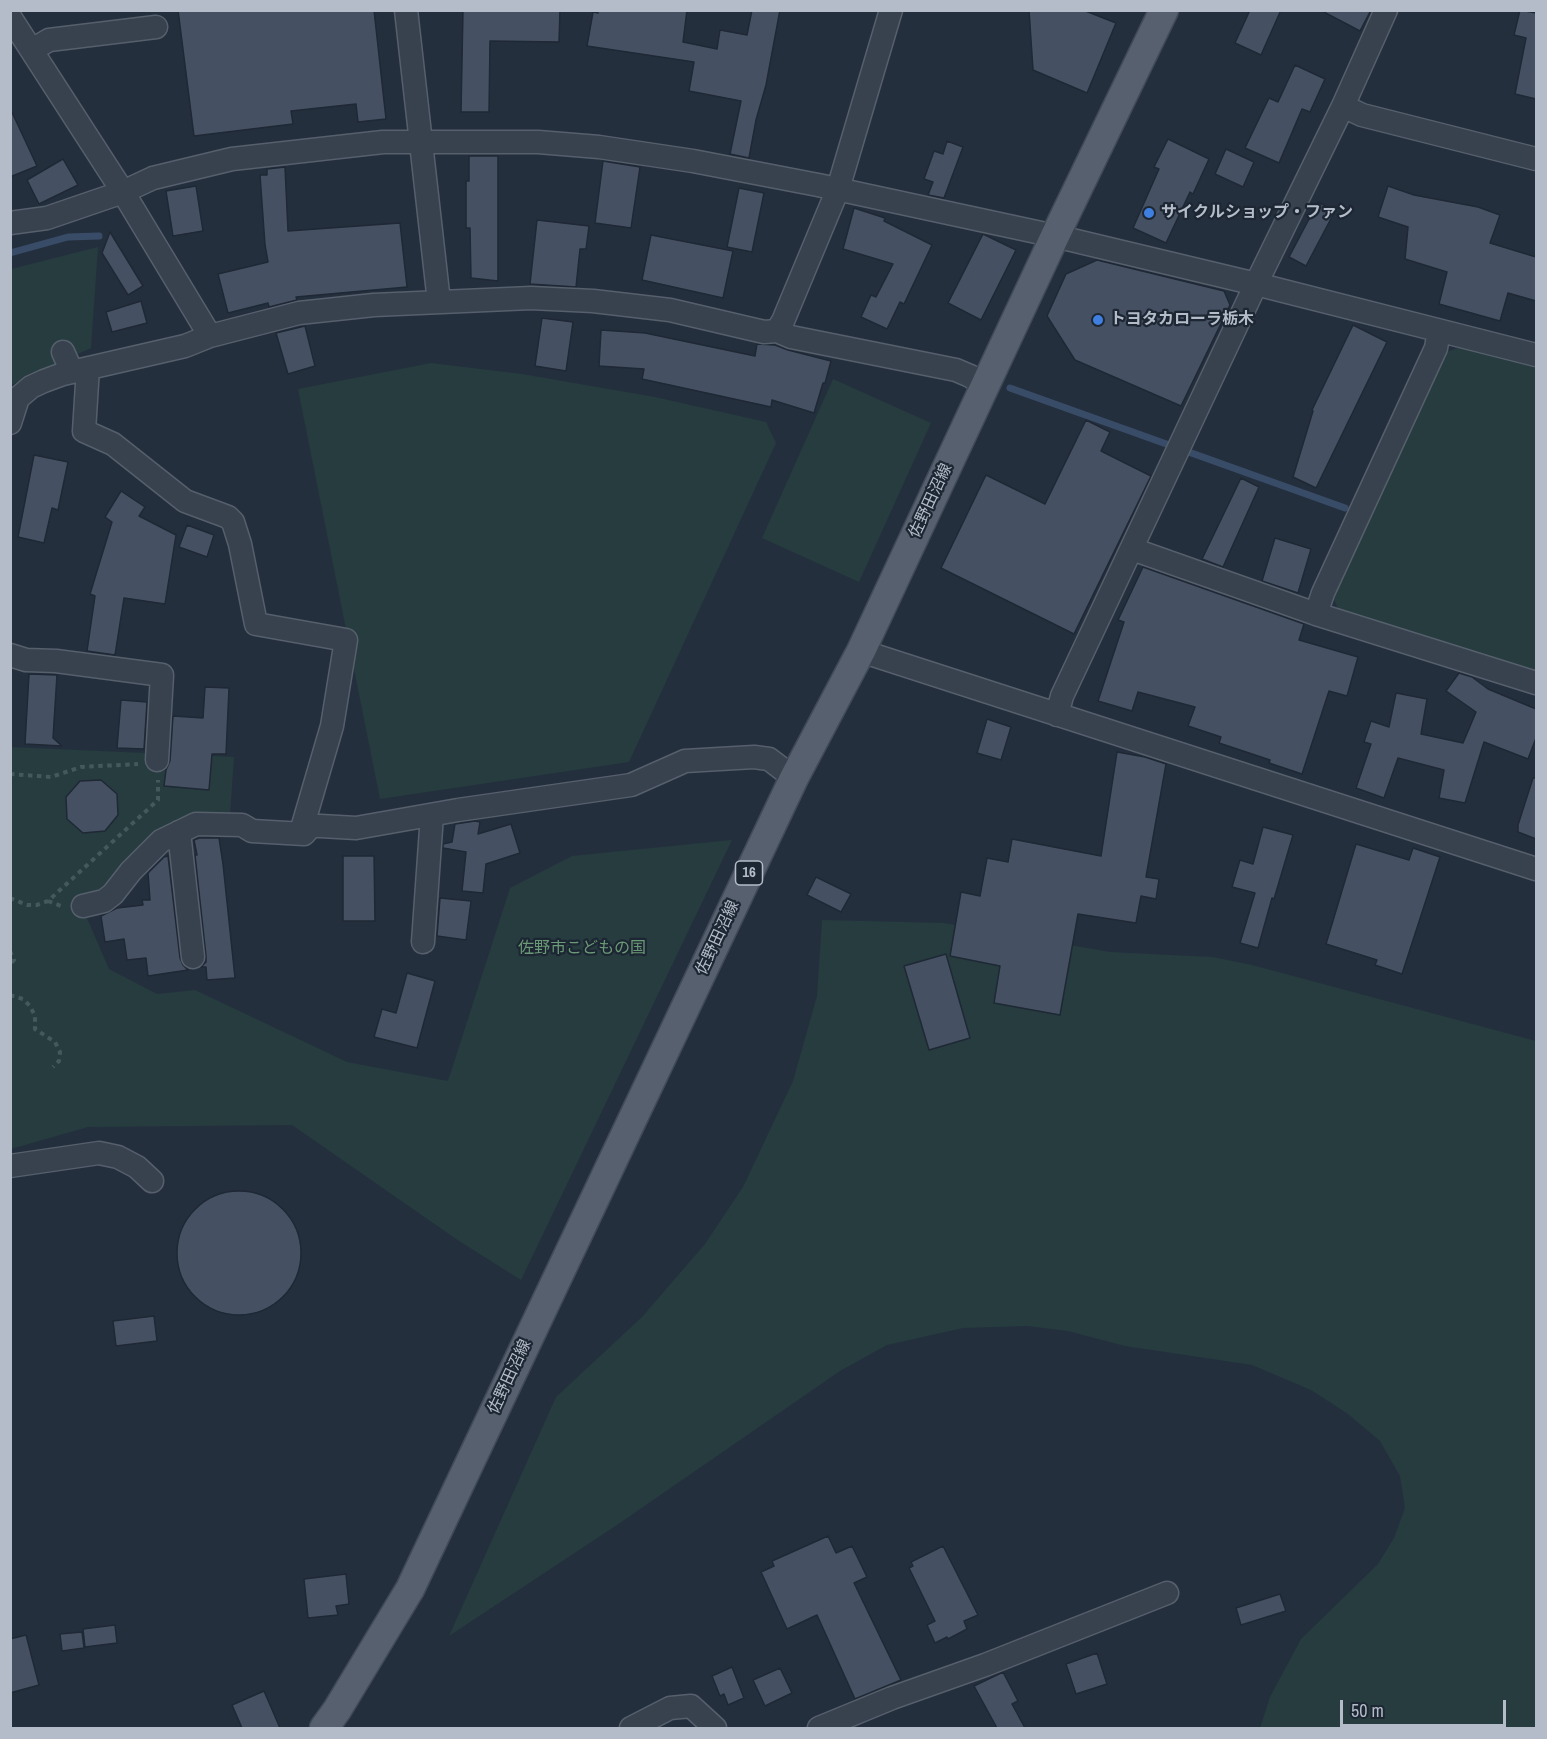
<!DOCTYPE html>
<html>
<head>
<meta charset="utf-8">
<style>
	body { margin:0 }
	#map { position:relative; width:1547px; height:1739px; overflow:hidden; background:#242f3e; font-family:"Archivo Narrow",sans-serif }
	canvas { display:block }
	.frame { position:absolute; inset:0; border:12px solid #b4bcc9; pointer-events:none }
	.scale { position:absolute; left:1340px; top:1700px; width:166px; height:27px; box-sizing:border-box; border:3px solid #b4bcc9; border-top:0; padding-left:8px; font-size:18px; line-height:21px; white-space:nowrap; color:#b4bcc9; -webkit-text-stroke:4px #1d2633; paint-order:stroke }
</style>
</head>
<body>
<div id="map">
<canvas width="1547" height="1739"></canvas>
<div class="frame"></div>
<div class="scale">50 m</div>
</div>
<script>
const ctx = document.querySelector('canvas').getContext('2d');
ctx.lineJoin = 'round';
function fillPath(path, color) {
  ctx.fillStyle = color;
  ctx.fill(path, 'evenodd');
}
function shape(rows) {
  const path = new Path2D();
  for (const r of rows) {
    if (r.length === 3) {
      path.moveTo(r[0] + r[2], r[1]);
      path.arc(r[0], r[1], r[2], 0, 2 * Math.PI);
      continue;
    }
    path.moveTo(r[0], r[1]);
    for (let i = 2; i < r.length; i += 2) path.lineTo(r[i], r[i + 1]);
  }
  return path;
}
function trace(path, color, width, dash) {
  ctx.strokeStyle = color;
  ctx.lineWidth = width;
  ctx.lineCap = dash ? 'butt' : 'round';
  ctx.setLineDash(dash || []);
  ctx.stroke(path);
}
function write(font, color, halo, rows, align = 'center') {
  ctx.font = font + ' "Archivo Narrow","Noto Sans JP",sans-serif';
  ctx.lineWidth = 4.5;
  ctx.setLineDash([]);
  ctx.textBaseline = 'middle';
  ctx.strokeStyle = halo;
  ctx.fillStyle = color;
  for (const [text, x, y, turn = 0] of rows) {
    ctx.save();
    ctx.translate(x, y);
    ctx.rotate((+turn || 0) * Math.PI / 180);
    ctx.textAlign = isNaN(turn) ? turn : align;
    if (halo) ctx.strokeText(text, 0, 0);
    ctx.fillText(text, 0, 0);
    ctx.restore();
  }
}
fillPath(shape([
	[98,247,91,348,11,385,11,269],
	[1463,346,1536,362,1536,674,1339,611,1332,595,1444,353],
	[431,363,522,374,655,397,766,422,776,443,629,762,380,799,298,389],
	[833,379,931,423,859,582,762,538],
	[11,747,234,757,230,816,191,818,84,911,109,969,157,994,195,990,347,1062,448,1081,510,888,572,856,732,840,521,1280,459,1241,292,1125,88,1127,11,1149],
	[822,920,944,923,1110,952,1212,957,1252,965,1536,1041,1536,1728,1260,1728,1270,1697,1301,1639,1378,1564,1394,1538,1405,1508,1400,1476,1380,1441,1348,1414,1311,1390,1252,1365,1125,1346,1068,1331,1027,1326,963,1328,887,1345,840,1371,617,1525,449,1636,556,1397,642,1317,705,1244,743,1187,793,1081,817,996]
]), '#263c3f');
trace(shape([
	[10,253,68,237,99,236],
	[1010,388,1345,508]
]), '#394c67', 7);
const building = shape([
	[178,10,374,10,386,119,358,122,356,104,291,111,293,124,194,136,178,10],
	[463,10,560,10,559,42,490,41,489,112,461,112,463,10],
	[598,10,687,10,683,42,717,49,720,30,747,35,752,10,780,10,766,85,756,120,749,158,730,154,741,101,689,91,694,62,587,46,593,12,598,13,598,10],
	[1029,10,1083,10,1116,23,1087,93,1033,70,1029,10],
	[1250,10,1281,10,1261,55,1235,43,1250,10],
	[1320,10,1371,10,1360,31,1320,10],
	[1520,10,1536,13,1536,99,1515,94,1526,38,1514,35,1520,10],
	[1295,65,1325,79,1310,112,1302,109,1279,163,1245,148,1269,98,1278,102,1295,65],
	[10,108,37,166,10,177,10,108],
	[1168,139,1209,159,1193,194,1190,192,1166,243,1133,228,1159,169,1154,167,1168,139],
	[947,141,963,147,944,198,928,195,933,182,924,179,934,151,943,154,947,141],
	[1226,149,1254,162,1243,187,1215,174,1226,149],
	[469,156,498,156,498,281,471,278,470,228,466,228,466,181,469,181,469,156],
	[63,159,78,185,39,204,27,180,63,159],
	[603,161,640,167,631,228,595,223,603,161],
	[285,167,288,231,400,223,407,287,296,297,297,300,269,307,268,303,228,313,218,274,268,262,265,245,260,175,267,175,267,169,285,167],
	[196,186,203,231,173,236,166,191,196,186],
	[1388,186,1414,195,1478,207,1500,215,1490,243,1536,257,1536,301,1508,293,1500,321,1439,304,1447,272,1405,259,1408,227,1378,217,1388,186],
	[739,188,764,193,752,252,727,247,739,188],
	[1318,202,1335,211,1306,266,1289,257,1318,202],
	[854,208,885,218,884,221,932,245,904,304,900,302,887,329,861,317,871,295,876,297,893,264,843,249,854,208],
	[537,220,589,226,586,249,580,249,576,287,530,284,537,220],
	[110,232,143,286,128,295,102,253,110,232],
	[983,234,1016,250,981,320,948,303,983,234],
	[651,235,733,251,723,298,642,280,651,235],
	[1097,260,1224,291,1230,305,1181,406,1075,360,1047,316,1066,274,1097,260],
	[141,301,147,323,112,332,106,312,141,301],
	[542,318,573,322,566,371,535,366,542,318],
	[1353,325,1387,342,1316,488,1293,477,1313,411,1312,410,1353,325],
	[305,326,315,366,288,374,276,333,305,326],
	[601,330,645,333,755,356,757,344,775,345,788,350,831,361,825,383,823,383,814,413,772,400,771,407,642,379,644,369,599,366,601,330],
	[1086,420,1110,432,1101,451,1151,476,1074,634,941,568,986,475,1045,504,1086,420],
	[34,455,68,462,58,510,52,508,44,543,18,537,34,455],
	[1241,478,1259,487,1223,567,1202,559,1241,478],
	[121,491,145,507,139,516,176,535,165,604,124,598,115,655,87,651,95,596,90,594,112,522,105,517,121,491],
	[187,525,214,535,207,557,179,547,187,525],
	[1275,538,1311,549,1298,593,1262,581,1275,538],
	[1143,567,1304,624,1299,640,1358,657,1347,696,1329,691,1302,774,1269,763,1270,760,1219,743,1221,737,1188,726,1195,707,1138,692,1132,711,1098,701,1124,622,1118,620,1143,567],
	[1459,673,1472,677,1488,689,1536,709,1536,738,1528,759,1484,742,1465,803,1439,798,1444,770,1398,758,1384,798,1356,788,1371,744,1364,742,1371,721,1389,727,1396,693,1427,699,1421,734,1463,743,1476,712,1446,691,1459,673],
	[29,674,57,675,53,738,62,746,25,744,29,674],
	[205,687,229,688,226,754,212,754,209,790,164,786,166,770,170,761,173,716,203,718,205,687],
	[121,700,147,702,144,749,117,748,121,700],
	[987,719,1011,727,1001,760,977,753,987,719],
	[1117,752,1145,757,1166,764,1146,877,1159,879,1156,899,1141,896,1136,923,1078,914,1060,1015,994,1003,1000,966,950,956,961,892,980,896,987,858,1008,862,1012,839,1101,856,1117,752],
	[1533,778,1536,778,1536,839,1518,832,1518,825,1533,778],
	[101,780,117,794,118,815,105,831,83,833,67,819,66,797,80,781,101,780],
	[475,821,480,822,478,834,511,824,520,853,486,864,483,893,462,891,466,852,443,848,443,844,452,842,455,824,475,821],
	[1263,827,1293,835,1274,899,1272,898,1258,948,1240,943,1255,893,1232,887,1240,860,1253,864,1263,827],
	[199,838,219,838,223,864,235,978,207,980,206,967,201,967,206,962,206,956,195,855,197,855,194,840,199,838],
	[1356,844,1409,860,1413,848,1440,857,1402,974,1375,965,1377,960,1326,944,1356,844],
	[168,856,180,958,183,965,188,970,148,976,146,958,127,960,124,939,105,942,101,916,117,908,143,905,142,900,150,900,148,873,164,857,168,856],
	[343,856,374,856,375,921,343,921,343,856],
	[816,877,851,894,841,912,807,895,816,877],
	[440,898,471,901,466,940,437,936,440,898],
	[946,954,970,1038,929,1050,904,966,946,954],
	[407,973,435,981,417,1048,374,1037,382,1009,396,1013,407,973],
	[239,1253,62],
	[154,1316,157,1341,116,1346,113,1321,154,1316],
	[828,1536,836,1553,852,1546,867,1577,854,1583,901,1680,855,1699,817,1615,787,1629,761,1572,774,1566,772,1561,828,1536],
	[943,1546,978,1615,964,1621,967,1629,948,1639,947,1637,935,1643,927,1625,935,1621,909,1568,913,1566,911,1562,943,1546],
	[346,1574,349,1604,336,1606,338,1615,308,1618,304,1579,346,1574],
	[1280,1594,1286,1611,1241,1625,1236,1608,1280,1594],
	[115,1625,117,1643,85,1647,83,1629,115,1625],
	[82,1632,84,1648,62,1651,60,1634,82,1632],
	[26,1635,39,1685,10,1693,10,1639,26,1635],
	[1097,1653,1107,1684,1076,1694,1066,1664,1097,1653],
	[732,1667,744,1698,728,1705,724,1694,720,1696,712,1676,732,1667],
	[780,1668,792,1693,765,1706,753,1680,780,1668],
	[1003,1672,1018,1701,1012,1704,1025,1728,997,1728,974,1686,1003,1672],
	[264,1691,280,1728,242,1728,232,1705,264,1691]
]);
fillPath(building, '#455162');
trace(building, '#1f2835', 1.5);
const minor = shape([
	[406,10,439,302],
	[10,17,123,192,210,336],
	[32,50,49,40,156,27],
	[1343,106,1362,115,1536,159],
	[10,223,47,218,123,192,153,178,232,159,383,142,538,142,599,147,693,161,818,185,1055,236,1256,284,1536,355],
	[777,331,791,337,956,370,970,376,985,385],
	[63,352,72,372],
	[88,368,84,431,113,444,185,501,228,517,233,522,240,544,256,624,346,640,332,726,303,825,356,828,458,810,631,785,685,761,754,757,769,759,794,778],
	[10,423,18,398,31,387,44,381,63,374,185,346,210,336,299,313,374,305,531,298,593,301,670,310,764,332,777,331,783,321,838,189,891,10],
	[1132,549,1316,614,1536,683],
	[1316,614,1323,593,1436,348,1439,331],
	[861,651,1536,869],
	[10,655,26,660,56,661,162,675,157,760],
	[1057,715,1062,696,1256,284,1343,106,1386,10],
	[179,832,193,957],
	[83,906,104,901,113,894,131,871,161,841,196,824,242,825,252,831,304,834,312,825],
	[423,942,432,815],
	[10,1166,99,1153,118,1157,137,1167,152,1181],
	[631,1728,670,1708,691,1706,715,1728],
	[819,1728,892,1698,985,1665,1167,1593]
]);
const major = shape([
	[324,1728,337,1710,410,1589,794,778,861,651,1055,236,1164,10]
]);
trace(minor, '#565f6c', 25);
trace(major, '#414a57', 31);
trace(shape([
	[10,774,51,777,81,767,138,764],
	[10,898,27,905,37,905,48,901,158,800,158,780],
	[48,901,61,906],
	[10,951,14,960,10,964],
	[10,995,23,999,30,1006,35,1016,35,1029,55,1042,60,1052,59,1061,53,1067]
]), '#44595c', 4, [4.5, 4.5]);
trace(minor, '#38414e', 22);
trace(major, '#56606e', 28);
for (const [x, y, r, color] of [
	[1149,213,6,"#3f7fe0"],
	[1098,320,6,"#3f7fe0"]
]) {
  const dot = new Path2D();
  dot.arc(x, y, r, 0, 2 * Math.PI);
  ctx.fillStyle = color;
  ctx.fill(dot);
  trace(dot, '#1d2633', 2);
}
for (const [x, y, w] of [
	[749,873,27]
]) {
  const box = new Path2D();
  box.roundRect(x - w / 2, y - 12, w, 24, 4.5);
  ctx.fillStyle = '#1d2633';
  ctx.fill(box);
  trace(box, '#b4bcc9', 1.5);
}
write('bold 15px', '#b4bcc9', null, [
	["16",749,873]
]);
write('bold 16px', '#b4bcc9', '#1d2633', [
	["サイクルショップ・ファン",1161,213],
	["トヨタカローラ栃木",1110,320]
], 'left');
write('16px', '#b4bcc9', '#1d2633', [
	["佐野田沼線",931,501,-65],
	["佐野田沼線",718,938,-65],
	["佐野田沼線",510,1377,-65]
]);
write('16px', '#6b9a76', '#1d2633', [
	["佐野市こどもの国",582,949]
]);
</script>
</body>
</html>
